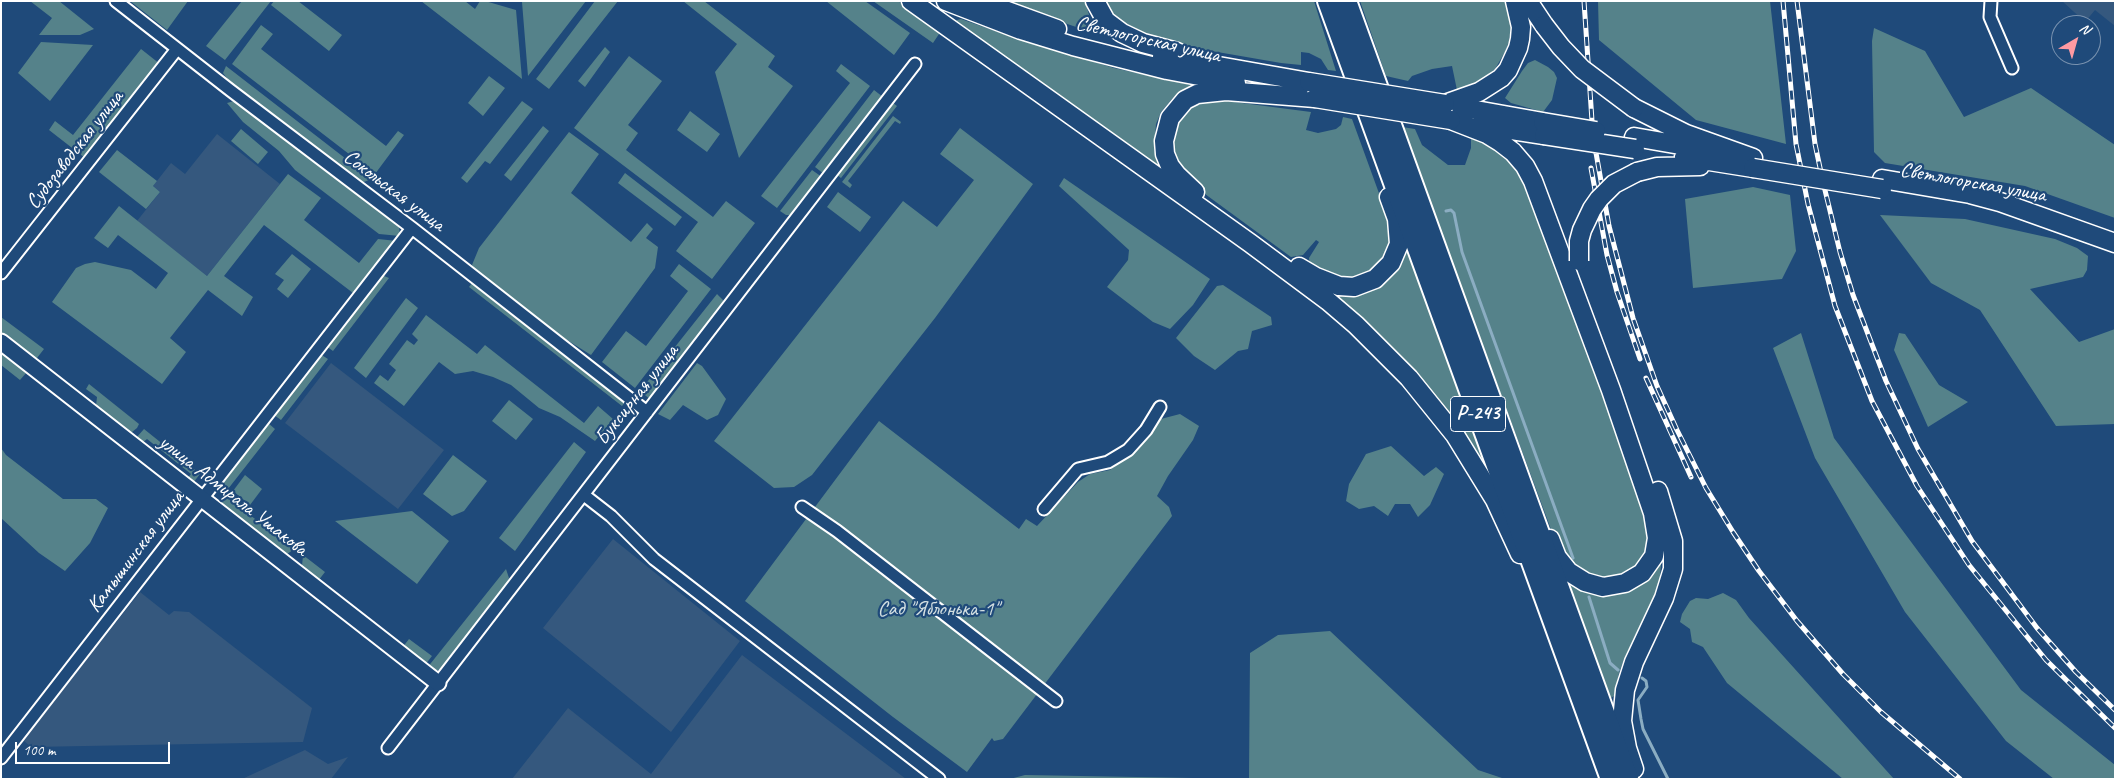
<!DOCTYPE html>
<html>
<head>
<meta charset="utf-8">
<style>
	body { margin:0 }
	#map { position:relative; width:2116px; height:780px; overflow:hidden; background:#1f4a7a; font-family:Caveat,sans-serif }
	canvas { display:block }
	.frame { position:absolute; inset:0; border:2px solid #fff; pointer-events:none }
	.north { position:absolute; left:2051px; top:15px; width:50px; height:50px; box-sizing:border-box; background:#1f4a7a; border:1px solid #7992af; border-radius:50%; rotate:38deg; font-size:14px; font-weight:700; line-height:20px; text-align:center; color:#fff }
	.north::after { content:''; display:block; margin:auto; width:18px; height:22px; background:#ff9aa2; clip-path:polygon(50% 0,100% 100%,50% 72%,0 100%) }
	.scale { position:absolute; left:15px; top:742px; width:155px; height:22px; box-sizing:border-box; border:2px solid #fff; border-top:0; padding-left:6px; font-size:15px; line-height:18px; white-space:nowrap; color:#fff; -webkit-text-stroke:4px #1f4a7a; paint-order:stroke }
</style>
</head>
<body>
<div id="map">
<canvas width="2116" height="780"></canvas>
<div class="frame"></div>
<div class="north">N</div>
<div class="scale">100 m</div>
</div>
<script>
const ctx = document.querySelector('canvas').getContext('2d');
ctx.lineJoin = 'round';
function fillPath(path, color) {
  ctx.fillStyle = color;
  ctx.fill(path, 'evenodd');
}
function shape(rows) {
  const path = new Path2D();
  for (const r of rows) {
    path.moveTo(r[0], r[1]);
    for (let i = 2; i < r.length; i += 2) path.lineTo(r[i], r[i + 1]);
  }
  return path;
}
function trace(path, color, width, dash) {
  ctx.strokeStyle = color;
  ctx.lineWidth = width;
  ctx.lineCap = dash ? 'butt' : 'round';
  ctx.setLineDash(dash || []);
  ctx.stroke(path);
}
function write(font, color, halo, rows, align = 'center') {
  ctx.font = font + ' Caveat,sans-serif';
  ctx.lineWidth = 4.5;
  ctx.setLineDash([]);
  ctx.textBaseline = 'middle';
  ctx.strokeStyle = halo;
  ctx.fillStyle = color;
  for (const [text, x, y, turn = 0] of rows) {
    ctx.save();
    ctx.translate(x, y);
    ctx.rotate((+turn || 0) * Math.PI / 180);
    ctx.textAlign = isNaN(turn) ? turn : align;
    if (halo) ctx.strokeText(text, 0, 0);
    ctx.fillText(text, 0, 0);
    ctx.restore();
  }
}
fillPath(shape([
	[2062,1,2115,1,2115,26,2095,10,2085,22],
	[217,134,280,184,207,276,137,221,160,192,153,186,171,163,185,174],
	[331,363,444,450,398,509,285,423],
	[613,539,740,641,671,732,543,628],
	[140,592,169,615,174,611,189,612,312,708,303,742,31,747,23,740],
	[742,655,906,779,512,779,568,708,651,774],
	[305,750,328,764,348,757,331,779,242,779]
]), '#35587e');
fillPath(shape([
	[30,1,59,1,94,29,80,35,39,35,52,18],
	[130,1,188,1,167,30],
	[242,1,271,1,225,60,206,46],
	[274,1,298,1,342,35,329,51,271,5],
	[421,1,465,1,475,9,480,1,485,1,516,10,522,79],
	[523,1,586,1,528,76,522,2],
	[595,1,618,1,549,89,536,79],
	[683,1,704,1,775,56,768,67,793,86,739,158,715,72,737,44],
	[826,1,865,1,910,33,894,55],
	[873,1,898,1,941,31,933,43],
	[999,1,1085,1,1090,18,1105,35,1097,34],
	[1099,1,1314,1,1336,71,1328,70,1321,59,1309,53,1301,52,1301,65,1281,63,1142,39,1111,22],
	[1360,1,1506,1,1511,28,1509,42,1505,52,1495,69,1482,80,1466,88,1457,90,1452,66,1432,69,1412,76,1408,81,1386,76],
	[1598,1,1770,1,1786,144,1696,120,1599,40],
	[961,19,1018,39,1114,68,1191,85,1191,88,1180,92,1172,99,1161,112,1156,124,1154,149,1159,166,1157,167,954,24,957,20],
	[261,25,273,34,261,49,386,146,398,131,404,135,375,174,232,64],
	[1874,28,1925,51,1964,117,2031,88,2115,145,2115,218,2025,186,1885,163,1874,152,1872,41],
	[41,42,93,45,50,101,18,73],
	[605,47,610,52,585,87,578,81],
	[141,49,160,64,85,158,49,130,55,121,73,135],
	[629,56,662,81,628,125,638,133,626,150,713,217,726,201,755,223,712,279,676,251,698,222,574,128],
	[1535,60,1548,67,1554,72,1557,78,1552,100,1543,112,1511,103,1505,98,1522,71,1528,63],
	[841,64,870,86,777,208,761,196,850,83,836,71],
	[226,66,372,179,361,183,229,81,223,73],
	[489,76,505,88,483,116,468,103],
	[874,90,883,97,824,174,815,167],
	[1188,100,1219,100,1311,112,1306,130,1318,133,1336,129,1341,125,1343,117,1352,119,1388,218,1391,235,1388,250,1381,261,1363,277,1342,280,1310,267,1309,258,1319,242,1316,240,1303,255,1291,257,1190,183,1176,169,1168,130],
	[234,101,392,219,399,226,400,236,379,234,295,170,279,151,243,122,227,103],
	[522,101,533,109,490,164,485,161,467,183,461,178],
	[893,103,897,106,841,178,837,175],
	[690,111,720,134,707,152,677,130],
	[893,116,901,122,900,124,895,121,848,181,852,185,850,188,842,182],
	[543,126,549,131,511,181,504,175],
	[1402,127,1415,129,1422,145,1448,165,1465,165,1471,148,1471,135,1499,148,1522,170,1652,526,1643,565,1615,582,1585,576,1559,551],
	[960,128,1033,184,935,318,812,475,794,487,774,488,714,441,903,201,937,227,974,180,940,154],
	[241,129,268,152,258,164,231,141],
	[569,132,599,154,571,193,631,242,647,223,653,229,646,238,658,247,655,268,591,355,543,325,474,270,472,265,479,248],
	[117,150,157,181,153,186,160,192,146,209,99,172],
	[812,170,822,177,792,215,786,215,780,211],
	[625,173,682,217,675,226,618,183],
	[288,174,321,198,304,220,359,263,378,239,397,241,353,293,264,225,224,276,253,297,242,316,208,290,170,338,186,352,162,384,52,302,76,268,85,264,95,262,131,270,156,289,168,273,118,235,108,248,94,238,119,206,207,276],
	[1064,178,1210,279,1193,305,1170,329,1153,322,1107,287,1128,260,1129,250,1059,186],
	[1753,187,1790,195,1796,251,1782,279,1693,288,1685,199],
	[838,192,871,217,860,232,827,207],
	[1880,215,1965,219,2055,239,2077,248,2088,256,2087,270,2083,277,2030,289,2079,342,2115,329,2115,424,2056,426,1980,310,1931,283],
	[1403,238,1409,253,1498,500,1480,469,1320,287,1354,292],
	[292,254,311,269,288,298,277,289,284,280,275,274],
	[679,264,711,289,635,388,602,362,626,331,646,346,688,291,670,276],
	[384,276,389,278,333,351,326,346,380,277],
	[472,283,625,402,622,406,469,287],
	[1223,285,1271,317,1272,325,1252,331,1248,349,1238,351,1215,370,1194,356,1176,338,1217,286],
	[717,294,723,300,722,308,651,400,640,391],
	[406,298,418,308,366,378,354,368],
	[426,315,477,354,485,345,584,423,598,406,613,419,595,441,560,417,539,408,511,385,493,377,473,371,455,374,439,362,404,406,374,383,380,375,388,381,396,370,389,364,407,340,414,345,418,340,412,334],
	[1,317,44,349,37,358,32,358,1,334],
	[1801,333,1834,438,2021,690,2115,765,2115,779,2054,779,2006,741,1905,612,1815,458,1773,348],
	[1899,333,1905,334,1939,385,1968,402,1928,427,1894,350],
	[1,352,27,372,20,380,1,365],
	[320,354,328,359,281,420,274,415],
	[697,363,702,366,726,399,718,415,707,420,683,405,670,420,658,414],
	[89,384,139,424,137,428,132,432,128,432,96,406,97,397,86,389],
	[509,400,533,419,516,440,492,421],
	[1180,414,1199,426,1193,440,1168,476,1157,496,1169,507,1172,516,1003,739,994,741,992,738,967,772,893,717,745,601,879,421,1019,529,1026,519,1037,526,1078,482,1090,474,1110,470,1131,453,1157,420],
	[268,423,275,429,228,489,221,484],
	[144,429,200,474,193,483,187,479,191,474,147,439,142,443,136,438],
	[574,442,586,452,515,551,499,538],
	[1391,446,1424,476,1436,467,1444,474,1430,505,1418,517,1410,504,1395,504,1388,516,1374,506,1359,509,1346,501,1349,484,1366,454],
	[1,448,6,455,63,499,96,499,108,508,90,543,65,571,39,553,1,518],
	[453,455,487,481,464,511,452,516,423,494],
	[245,475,262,489,250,505,233,491],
	[224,495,294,549,286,555,281,552,218,503],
	[412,511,449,541,417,584,335,521],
	[1662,552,1660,578,1656,592,1624,659,1619,673,1614,696,1608,700,1564,577,1591,592],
	[303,555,325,572,318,581,302,566],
	[506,569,509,578,506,588,445,667,436,671,427,668],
	[1723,593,1736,600,1749,618,1894,779,1843,779,1727,683,1703,647,1692,642,1690,629,1680,622,1682,614,1690,601,1696,598,1708,599],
	[1330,631,1478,770,1505,779,1010,779,1025,775,1249,779,1250,653,1278,635],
	[409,639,432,656,425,665,402,648]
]), '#55828a');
trace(shape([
	[1446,211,1451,210,1454,213,1462,252,1573,558],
	[1589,597,1610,663,1618,670],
	[1642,678,1646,681,1647,687,1638,700,1641,719,1643,729,1668,779]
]), '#8badc2', 3);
const street = shape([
	[116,1,230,90,412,228,647,412],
	[1991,1,1990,17,2012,68],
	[1,273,177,49],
	[584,495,611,516,654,559,939,779],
	[802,507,837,531,1056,701],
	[1044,509,1078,469,1108,462,1128,450,1146,430,1160,407],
	[388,748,915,64],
	[1,758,412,228]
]);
const secondary = shape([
	[1,342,438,683]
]);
const primary = shape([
	[911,1,1250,243,1328,301,1356,325,1409,378,1455,435,1495,500,1520,554],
	[946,1,1021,30,1073,46,1167,70,1236,83],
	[980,1,1057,29],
	[1095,1,1106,21,1122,33,1143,43,1177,52],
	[1528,1,1544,25],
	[1162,56,1309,82],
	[1445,104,1479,92,1501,78,1508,70,1518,48,1520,39,1521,27,1515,1],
	[1448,105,1543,122],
	[1634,108,1686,134,1753,158],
	[1451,120,1487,134,1500,142,1513,152,1525,166,1533,181,1611,390,1653,513,1657,538,1654,556,1642,573,1625,583,1603,587,1585,582,1569,572,1557,557,1550,539],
	[1479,125,1544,135],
	[1634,137,1703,149],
	[1684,157,1753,168],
	[1637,172,1657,167,1700,166],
	[1882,179,1970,194,2000,202,2115,243],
	[1195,192,1177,175,1170,166,1165,154,1164,141,1170,118,1185,100,1197,94,1226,91,1315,98],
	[1299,267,1316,277,1339,286,1354,287,1375,279,1391,263,1399,244,1397,219,1389,197],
	[1634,769,1627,748,1622,721,1625,690,1634,662,1664,598,1673,569,1673,541,1658,491]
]);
const highway = shape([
	[1328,1,1611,779],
	[1346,1,1628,779]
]);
trace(street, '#fff', 15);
trace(secondary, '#fff', 19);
trace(primary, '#fff', 21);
trace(highway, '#fff', 24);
trace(street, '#1f4a7a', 11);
trace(secondary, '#1f4a7a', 15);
trace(primary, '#1f4a7a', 18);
trace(highway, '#1f4a7a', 20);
const rail = shape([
	[1584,1,1593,136,1609,226,1633,318,1657,386,1677,430,1706,488,1733,532,1759,571,1797,621,1843,674,1881,712,1960,779],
	[1783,1,1796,144,1808,204,1835,306,1872,401,1917,486,1969,565,2046,660,2115,728],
	[1797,1,1815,144,1823,182,1840,252,1853,295,1886,381,1918,449,1972,541,2037,628,2076,672,2115,710],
	[1591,168,1607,255,1617,292,1640,359],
	[1646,378,1691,477]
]);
trace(rail, '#fff', 5);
trace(rail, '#1f4a7a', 3, [9]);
const primaryBridge = shape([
	[1544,25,1561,47,1582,69,1634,108],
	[1309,82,1445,104],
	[1315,98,1451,120],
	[1543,122,1596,131],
	[1544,135,1635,149],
	[1753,168,1882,189],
	[1579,261,1579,241,1582,230,1592,209,1599,199,1614,184,1637,172]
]);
trace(primaryBridge, '#fff', 21, []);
trace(primaryBridge, '#1f4a7a', 18);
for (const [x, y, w] of [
	[1478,414,55]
]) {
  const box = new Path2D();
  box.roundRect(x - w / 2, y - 17.5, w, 35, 4);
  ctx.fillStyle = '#1f4a7a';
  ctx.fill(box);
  trace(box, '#fff', 1);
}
write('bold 20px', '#fff', null, [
	["Р-243",1478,414]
]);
write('21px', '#fff', '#1f4a7a', [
	["Светлогорская улица",1148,40,13],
	["Судозаводская улица",75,150,-52],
	["Светлогорская улица",1973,183,10],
	["Сокольская улица",394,191,37],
	["Буксирная улица",637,395,-52],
	["улица Адмирала Ушакова",233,496,38],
	["Камышинская улица",136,552,-53]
]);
write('21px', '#d4e0e2', '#1f4a7a', [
	["Сад \"Яблонька-1\"",938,609]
]);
</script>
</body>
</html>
